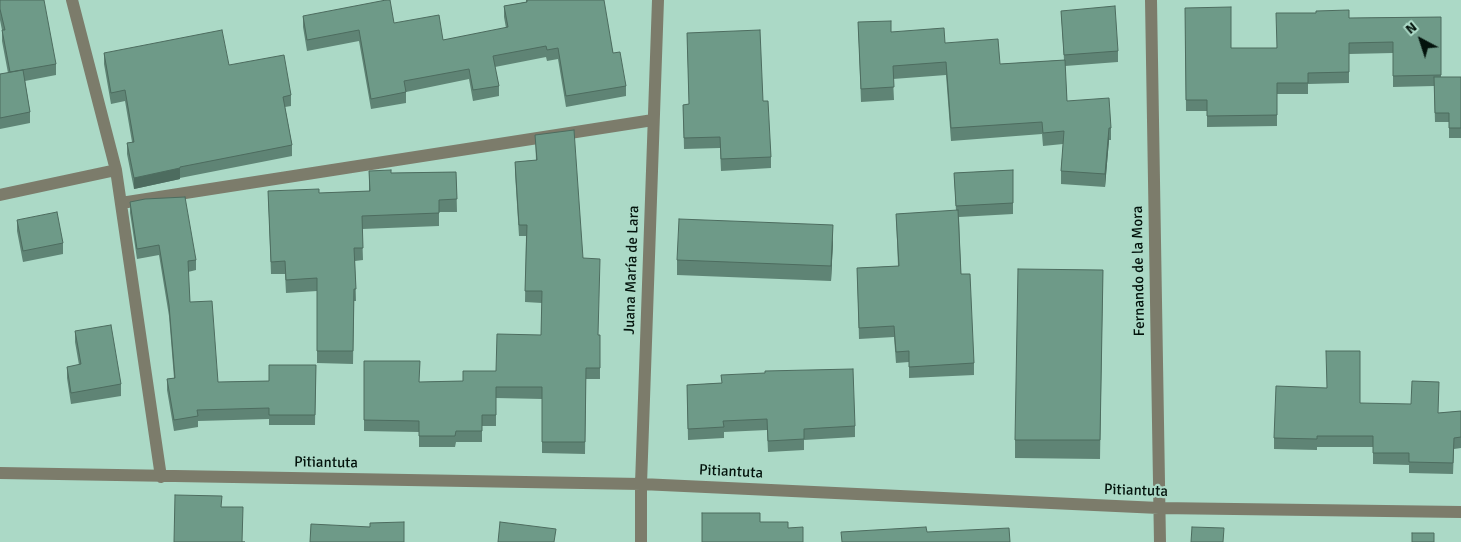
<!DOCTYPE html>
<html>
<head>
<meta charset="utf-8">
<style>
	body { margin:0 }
	#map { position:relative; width:1461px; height:542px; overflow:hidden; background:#abd9c6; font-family:Signika,sans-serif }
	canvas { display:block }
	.north { position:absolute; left:1396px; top:15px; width:50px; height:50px; -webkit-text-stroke:4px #abd9c6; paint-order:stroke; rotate:320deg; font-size:14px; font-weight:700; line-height:20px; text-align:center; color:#03130c }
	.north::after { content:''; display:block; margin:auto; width:18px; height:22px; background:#03130c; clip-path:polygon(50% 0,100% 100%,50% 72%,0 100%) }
</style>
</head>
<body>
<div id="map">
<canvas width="1461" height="542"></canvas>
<div class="north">N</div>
</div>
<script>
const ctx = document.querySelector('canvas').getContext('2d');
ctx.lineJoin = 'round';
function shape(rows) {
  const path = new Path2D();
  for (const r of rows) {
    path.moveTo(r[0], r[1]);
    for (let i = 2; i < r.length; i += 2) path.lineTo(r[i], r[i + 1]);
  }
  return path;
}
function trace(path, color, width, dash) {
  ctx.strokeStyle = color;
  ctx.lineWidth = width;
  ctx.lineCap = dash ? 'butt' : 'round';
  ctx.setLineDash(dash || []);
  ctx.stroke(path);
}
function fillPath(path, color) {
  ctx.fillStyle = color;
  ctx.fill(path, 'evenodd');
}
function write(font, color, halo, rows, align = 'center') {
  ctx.font = font + ' Signika,sans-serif';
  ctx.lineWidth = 4.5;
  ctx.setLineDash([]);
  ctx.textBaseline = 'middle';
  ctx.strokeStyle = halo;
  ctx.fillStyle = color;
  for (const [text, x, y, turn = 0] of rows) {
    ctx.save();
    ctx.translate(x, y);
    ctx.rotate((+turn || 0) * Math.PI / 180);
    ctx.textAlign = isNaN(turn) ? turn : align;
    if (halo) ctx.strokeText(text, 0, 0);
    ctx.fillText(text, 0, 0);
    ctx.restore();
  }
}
trace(shape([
	[72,0,116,170,161,477],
	[1151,0,1160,542],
	[0,195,116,170],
	[121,203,653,120],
	[0,473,641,484,1159,508,1461,512],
	[641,542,641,484,658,0]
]), '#7c7c6b', 12);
fillPath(shape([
	[0,0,56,64,56,75,25,81,30,112,30,123,0,129,0,74,8,73,2,41,2,30,0,20],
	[526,0,604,0,604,4,613,53,626,86,626,96,566,107,558,59,547,61,546,57,495,67,499,86,499,96,473,101,469,79,406,92,406,103,371,109,359,41,307,51,303,27,303,16,394,23,443,40,506,28,504,17,504,6,526,2],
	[1185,8,1231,48,1276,48,1349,18,1441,17,1441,77,1461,77,1461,138,1449,138,1449,122,1435,122,1434,86,1393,87,1393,53,1349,54,1349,83,1308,84,1308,94,1277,94,1277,126,1207,127,1207,111,1186,111],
	[1061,11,1118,51,1118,62,1065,66,1067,101,1111,128,1111,140,1109,140,1105,187,1061,184,1061,171,1063,144,1043,146,1042,134,951,141,946,75,893,79,894,100,861,102,858,22,891,32,945,43,1000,64,1064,60],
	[687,33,763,101,771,157,771,168,721,171,720,148,684,149,683,105,689,104],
	[104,53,229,65,291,95,291,106,285,107,292,145,292,156,180,178,180,179,134,189,127,154,127,143,132,142,125,101,111,104,104,64],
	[535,135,583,258,598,335,600,335,600,379,586,379,585,454,542,453,542,399,496,398,496,426,482,426,482,442,456,442,455,447,419,447,419,432,364,431,364,361,420,382,463,381,496,371,541,335,542,303,525,302,526,236,519,236,515,173,515,162,536,160],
	[1013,170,1013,214,959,217,961,274,974,363,974,375,909,378,909,362,896,363,894,337,859,339,857,268,898,266,896,214,956,211,954,173],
	[369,171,391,173,456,172,457,212,439,212,439,226,362,229,363,260,355,261,356,301,354,301,353,364,317,363,317,291,286,293,285,274,271,274,268,191,319,193,369,191],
	[130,202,196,260,196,270,188,272,190,302,218,382,269,381,316,365,315,425,269,425,269,419,198,421,198,427,174,431,167,390,167,379,174,378,169,316,159,255,137,259,130,213],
	[17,220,63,243,63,254,23,262,17,231],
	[833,241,831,281,677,275,677,260],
	[1103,270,1100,459,1015,458,1015,440],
	[75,331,121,384,121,396,71,404,67,378,67,367,79,365,75,342],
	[721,383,855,426,855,437,804,440,804,450,768,452,767,430,724,432,724,438,688,440,687,385],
	[1461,411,1461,448,1454,449,1453,474,1409,473,1409,465,1373,464,1373,447,1317,447,1317,450,1274,449,1274,438,1438,413]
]), '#5f8475');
fillPath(shape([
	[1109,128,1109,140,1105,187,1105,174],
	[180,168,180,179,134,189,134,178],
	[833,225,833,241,831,281,831,266]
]), '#4d6c5f');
const building = shape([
	[0,0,44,0,56,64,10,72,2,30,5,30,0,9,0,0],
	[386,0,390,0,394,23,439,15,443,40,508,27,504,6,527,2,527,0,604,0,613,53,620,52,626,86,566,96,558,48,547,50,546,46,493,56,499,86,473,90,469,69,404,81,406,92,371,99,359,30,307,40,303,16,386,0],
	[1115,6,1118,51,1064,55,1061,11,1115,6],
	[1231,7,1231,48,1277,48,1276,13,1316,13,1316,11,1349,10,1349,18,1441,17,1441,75,1393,76,1393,42,1349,43,1349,72,1308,73,1308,83,1277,83,1277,115,1207,116,1207,100,1186,100,1185,8,1231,7],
	[891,21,891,32,944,28,945,43,998,39,1000,64,1065,60,1067,101,1109,98,1111,128,1109,128,1105,174,1061,171,1064,131,1043,133,1042,122,951,128,946,62,893,66,894,87,861,89,858,22,891,21],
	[222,30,229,65,284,55,291,95,283,97,292,145,180,167,180,168,134,178,127,143,134,142,125,90,111,93,104,53,222,30],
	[760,30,763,101,768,101,771,157,721,159,720,137,684,138,683,105,689,104,687,33,760,30],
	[23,70,30,112,0,118,0,74,23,70],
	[1434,77,1461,77,1461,128,1449,128,1449,113,1435,113,1434,77],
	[574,130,583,258,600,259,598,335,600,335,600,368,586,368,585,442,542,442,542,387,496,387,496,415,482,415,482,431,456,431,455,436,419,436,419,421,364,420,364,361,420,361,419,382,463,381,463,371,496,371,497,334,541,335,542,291,525,291,527,225,519,225,515,162,537,160,535,135,574,130],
	[391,170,391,173,456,172,457,199,439,200,439,213,362,216,363,248,354,248,356,289,354,289,353,351,317,351,317,278,286,280,285,261,271,262,268,191,319,189,319,193,370,191,369,171,391,170],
	[1013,170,1013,203,956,206,954,173,1013,170],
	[185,197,196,260,188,261,190,302,212,301,218,382,269,381,269,365,316,365,315,415,269,415,269,408,197,410,198,416,174,420,167,379,175,378,169,305,159,245,137,249,130,202,145,199,185,197],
	[958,210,961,274,970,274,974,363,909,367,909,351,896,352,894,326,859,328,857,268,899,266,896,214,958,210],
	[57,212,63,243,23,251,17,220,57,212],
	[679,219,833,225,831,266,677,260,679,219],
	[1018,269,1103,270,1100,440,1015,440,1018,269],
	[111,325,121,384,71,393,67,367,81,364,75,331,111,325],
	[1326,351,1360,351,1360,403,1411,404,1412,381,1439,382,1438,413,1461,411,1461,437,1454,438,1453,463,1409,462,1409,453,1373,453,1373,436,1317,436,1317,439,1274,438,1276,386,1327,388,1326,351],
	[853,369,855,426,804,429,804,439,768,441,767,419,723,421,724,427,688,429,687,385,722,383,721,375,765,373,765,371,853,369],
	[175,495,222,496,221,507,243,507,242,542,245,542,174,542,175,495],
	[702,513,760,513,760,522,788,522,788,528,803,527,803,542,702,542,702,513],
	[404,522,404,542,310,542,311,524,370,527,370,523,404,522],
	[500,522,556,529,554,542,498,542,500,522],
	[926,527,927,532,1009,528,1010,542,842,542,841,532,926,527],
	[1192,527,1224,528,1223,542,1191,542,1192,527],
	[1412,533,1434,533,1434,542,1412,542,1412,533]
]);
fillPath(building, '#6e9a88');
trace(building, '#4d6c5f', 1);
write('15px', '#03130c', '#abd9c6', [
	["Juana María de Lara",632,270,-88],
	["Fernando de la Mora",1139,271,-91],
	["Pitiantuta",326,463,1],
	["Pitiantuta",731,472,3],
	["Pitiantuta",1136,491,2]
]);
</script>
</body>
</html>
